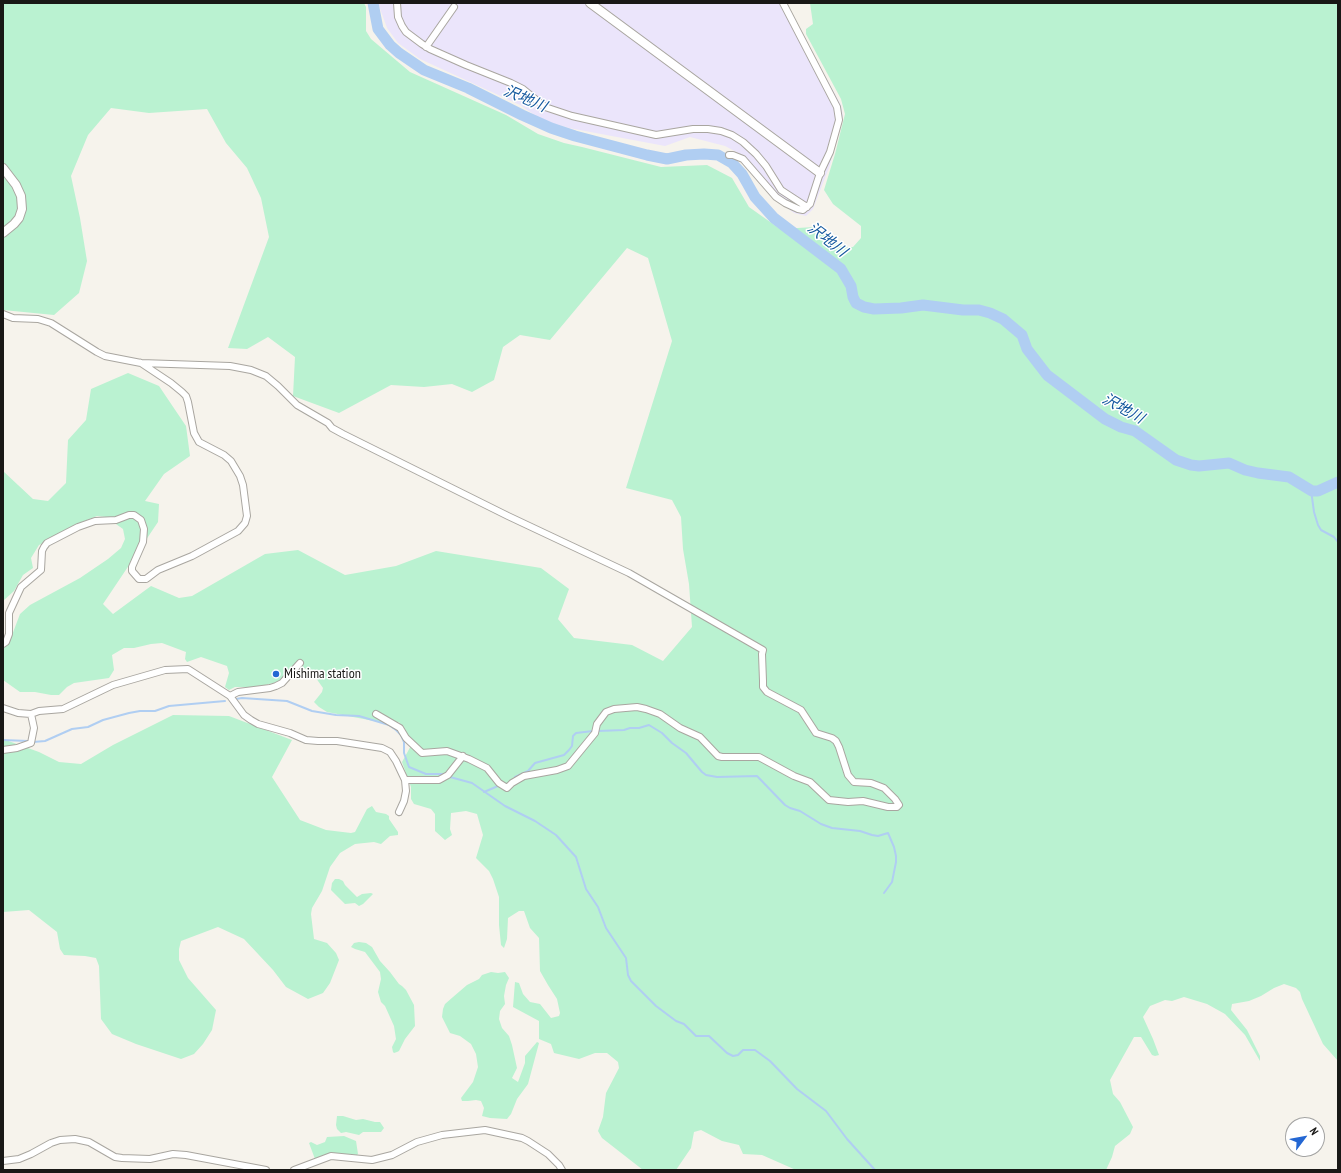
<!DOCTYPE html>
<html>
<head>
<meta charset="utf-8">
<style>
	body { margin:0 }
	#map { position:relative; width:1341px; height:1173px; overflow:hidden; background:#f6f3ec; font-family:"PT Sans Narrow",sans-serif }
	canvas { display:block }
	.frame { position:absolute; inset:0; border:4px solid #191816; pointer-events:none }
	.north { position:absolute; left:1285px; top:1117px; width:40px; height:40px; box-sizing:border-box; background:#fff; border:1px solid #a3a3a2; border-radius:50%; rotate:58deg; font-size:11px; font-weight:700; line-height:16px; text-align:center; color:#191816 }
	.north::after { content:''; display:block; margin:auto; width:14px; height:18px; background:#2467d3; clip-path:polygon(50% 0,100% 100%,50% 72%,0 100%) }
</style>
</head>
<body>
<div id="map">
<canvas width="1341" height="1173"></canvas>
<div class="frame"></div>
<div class="north">N</div>
</div>
<script>
const ctx = document.querySelector('canvas').getContext('2d');
ctx.lineJoin = 'round';
function fillPath(path, color) {
  ctx.fillStyle = color;
  ctx.fill(path, 'evenodd');
}
function shape(rows) {
  const path = new Path2D();
  for (const r of rows) {
    path.moveTo(r[0], r[1]);
    for (let i = 2; i < r.length; i += 2) path.lineTo(r[i], r[i + 1]);
  }
  return path;
}
function trace(path, color, width, dash) {
  ctx.strokeStyle = color;
  ctx.lineWidth = width;
  ctx.lineCap = dash ? 'butt' : 'round';
  ctx.setLineDash(dash || []);
  ctx.stroke(path);
}
function write(font, color, halo, rows, align = 'center') {
  ctx.font = font + ' "PT Sans Narrow","Noto Sans JP",sans-serif';
  ctx.lineWidth = 3;
  ctx.setLineDash([]);
  ctx.textBaseline = 'middle';
  ctx.strokeStyle = halo;
  ctx.fillStyle = color;
  for (const [text, x, y, turn = 0] of rows) {
    ctx.save();
    ctx.translate(x, y);
    ctx.rotate((+turn || 0) * Math.PI / 180);
    ctx.textAlign = isNaN(turn) ? turn : align;
    if (halo) ctx.strokeText(text, 0, 0);
    ctx.fillText(text, 0, 0);
    ctx.restore();
  }
}
fillPath(shape([
	[378,3,786,3,841,105,843,116,830,165,813,209,806,216,794,213,775,199,757,171,742,155,725,146,690,137,665,146,569,128,542,120,520,105,420,59,398,43,387,28]
]), '#ebe5fb');
fillPath(shape([
	[3,3,364,3,366,7,366,31,371,39,410,72,506,115,538,134,564,143,582,147,661,167,707,165,732,178,749,207,780,229,815,227,843,247,853,247,861,238,861,226,833,204,824,190,835,154,845,114,841,99,806,34,806,29,813,24,810,3,1338,3,1338,1061,1323,1044,1302,999,1300,992,1296,988,1284,984,1274,988,1261,996,1249,1001,1232,1004,1231,1010,1247,1030,1260,1056,1260,1061,1245,1035,1225,1014,1207,1004,1184,997,1172,1001,1165,1000,1150,1006,1143,1017,1153,1039,1159,1055,1155,1056,1152,1055,1141,1037,1134,1037,1110,1080,1113,1094,1120,1102,1133,1127,1130,1134,1115,1146,1112,1157,1106,1170,796,1170,762,1155,743,1154,739,1145,722,1141,701,1130,694,1132,691,1148,676,1170,643,1170,602,1138,598,1131,603,1117,606,1093,619,1068,618,1062,607,1053,595,1053,579,1059,554,1053,551,1044,539,1039,539,1021,513,1007,515,982,519,983,523,994,530,1002,540,1004,551,1018,559,1016,560,1013,557,999,548,985,540,971,539,938,530,928,524,911,519,911,508,918,507,939,504,948,501,945,499,925,499,897,493,879,489,871,476,858,483,835,477,814,466,811,451,813,450,829,452,835,445,840,435,831,435,814,431,809,414,804,411,799,411,787,402,762,413,742,399,722,385,723,353,717,327,712,319,707,314,702,322,692,323,688,311,671,304,668,290,669,284,677,277,682,257,687,235,687,229,690,225,687,229,673,227,666,201,657,187,662,185,659,186,652,162,643,151,644,134,648,124,648,112,655,114,670,109,678,74,683,67,687,59,695,51,695,35,692,20,692,3,680,3,649,9,643,20,614,30,605,80,578,108,559,121,548,125,539,123,529,106,517,97,516,82,522,39,545,31,558,33,568,23,575,14,591,3,601,3,471,33,499,48,501,66,483,68,440,86,420,91,389,128,373,159,386,186,426,190,456,164,474,145,501,159,504,158,522,103,604,113,614,151,586,179,598,192,596,265,554,298,550,345,575,396,566,436,551,541,568,569,589,558,619,574,638,632,645,663,661,692,627,689,584,683,549,681,517,672,500,626,488,672,341,648,258,627,248,550,340,520,335,503,347,494,380,472,392,452,384,424,387,391,385,339,413,293,396,295,357,268,337,247,349,228,348,269,237,261,198,247,168,226,143,207,109,149,113,111,108,88,135,71,176,80,218,87,261,79,293,54,315,3,310],
	[173,715,229,716,292,740,272,777,300,820,326,830,351,833,355,832,367,809,372,806,376,812,386,814,389,816,389,819,398,832,398,835,390,836,381,844,374,842,355,844,340,853,330,867,322,891,312,908,311,914,314,939,327,943,336,953,339,960,330,983,323,993,308,999,286,987,273,970,244,939,218,927,181,941,179,949,179,960,188,978,216,1010,212,1030,203,1044,194,1054,181,1059,136,1044,112,1034,101,1019,99,966,96,958,85,956,64,955,60,949,57,932,29,910,3,912,3,739,39,752,59,762,81,764,113,745],
	[335,879,339,879,343,881,345,885,357,897,362,894,371,893,373,894,363,904,359,906,355,903,345,904,331,890,332,883],
	[359,942,366,943,372,947,380,961,390,972,399,984,402,986,406,990,414,1005,415,1026,405,1039,399,1051,397,1052,394,1053,393,1052,392,1047,396,1039,394,1026,385,1006,381,1002,378,992,381,979,380,972,365,952,355,949,351,947,354,943],
	[491,972,498,973,505,972,509,978,506,985,504,996,505,1004,500,1011,499,1019,502,1028,509,1036,512,1045,517,1068,512,1078,518,1082,525,1063,525,1056,537,1042,539,1043,528,1084,517,1099,511,1114,507,1119,490,1118,482,1116,484,1108,481,1101,476,1100,468,1101,462,1101,461,1098,473,1082,478,1067,476,1054,471,1044,460,1036,450,1033,442,1017,443,1009,445,1004,453,997,467,985,479,979,482,975],
	[337,1116,343,1116,356,1120,363,1119,375,1122,380,1122,384,1128,381,1132,363,1132,359,1135,346,1132,341,1133,337,1129,336,1125],
	[344,1136,356,1141,358,1154,357,1155,340,1154,315,1159,309,1143,311,1142,317,1145,325,1142,327,1137]
]), '#baf2d1');
trace(shape([
	[1311,490,1314,512,1318,525,1321,530,1334,537,1338,542],
	[236,699,242,698,287,701,312,711,336,715,359,716,389,725,396,730,401,735,404,742,404,753,409,767,426,774,443,774],
	[598,731,624,730,630,728,639,728,649,725,662,733,672,743,686,753,702,772,706,775,717,777,757,776,785,805,790,808,800,811,821,824,832,828,860,831,872,835,878,836,888,833,894,847,896,856,896,862,892,882,884,893],
	[3,740,28,741],
	[33,742,45,741,72,729,88,727,103,720,129,713,140,711,155,711,169,706,225,701],
	[450,777,472,783,505,806,535,821,556,835,576,857,586,889,598,907,606,928,626,958,628,975,631,981,656,1006,676,1021,684,1024,696,1036,709,1036,727,1053,733,1056,738,1055,743,1050,755,1050,770,1061,797,1089,826,1111,847,1139,875,1170],
	[515,777,528,771,535,763,564,755,569,750,572,746,573,736,576,733,593,731],
	[484,792,498,786]
]), '#b0cef2', 2);
trace(shape([
	[373,3,378,29,390,45,399,53,424,70,468,88,522,115,551,128,575,136,647,155,667,159,686,155,704,154,718,155,732,163,742,174,755,197,774,218,841,269,851,286,853,297,856,303,864,307,874,309,901,308,923,305,963,310,979,310,990,313,1003,319,1022,335,1027,349,1047,375,1105,419,1121,427,1135,431,1176,460,1191,465,1199,466,1229,463,1245,470,1258,473,1289,477,1312,491,1318,491,1338,482]
]), '#b0cef2', 11);
const street = shape([
	[397,3,398,17,402,26,406,32,422,44,430,49,466,65,511,83,523,89,545,107,572,116,656,135,693,129,708,129,721,131,732,135,743,142,756,154,766,166,781,190,807,207],
	[426,47,454,7],
	[729,155,733,155,743,159,776,197,785,203,798,209,803,210,810,204,820,173,830,152,839,120,837,107,783,3],
	[3,314,13,318,38,319,51,323,97,352,105,356,141,363,230,366,251,370,266,376,278,386,297,405,328,423,332,428,343,434,508,516,629,573,763,650,762,654,763,681,763,687,767,692,801,710,816,733,832,738,836,741,839,747,848,775,854,782,871,783,884,788,895,799,899,805,897,807,888,807,863,801,848,802,829,800,810,782,794,776,759,757,722,757,718,756,700,737,680,728,660,714,646,709,637,707,614,709,606,712,597,724,595,733,568,766,557,770,524,776,512,783,507,788,499,783,487,768,469,759,447,751,422,753,406,738,400,728,376,714],
	[3,644,6,642,9,634,9,613,21,587,41,570,42,551,44,547,47,543,78,527,95,521,116,520,129,515,134,515,141,520,144,529,143,542,132,567,132,571,139,579,146,579,158,570,192,556,238,531,245,523,247,516,243,485,240,476,231,461,224,455,199,442,194,433,188,402,186,396,182,392,171,383,141,363],
	[230,696,238,692,270,688,276,686,282,683,300,663],
	[3,708,18,713,31,714,39,711,63,709,113,685,165,670,188,669,230,696,244,715,251,720,258,724,290,733,306,740,318,741,337,741,382,748,390,752,396,761,405,780,406,791,404,801,399,812],
	[3,750,17,748,31,743,34,728,31,714],
	[405,780,439,780,448,775,463,756],
	[3,1161,19,1159,31,1154,51,1143,60,1140,75,1139,89,1142,115,1157,122,1158,150,1159,173,1154,186,1155,266,1170],
	[294,1170,331,1156,372,1160,392,1155,417,1142,442,1135,485,1130,522,1138,528,1141,548,1154,559,1165,562,1170]
]);
const secondary = shape([
	[590,3,820,173],
	[3,168,16,185,21,196,22,209,19,218,14,224,3,233]
]);
trace(street, '#a9a6a0', 8);
trace(secondary, '#a9a6a0', 10);
trace(street, '#fff', 6);
trace(secondary, '#fff', 8);
for (const [x, y, r, color] of [
	[276,674,4,"#2467d3"]
]) {
  const dot = new Path2D();
  dot.arc(x, y, r, 0, 2 * Math.PI);
  ctx.fillStyle = color;
  ctx.fill(dot);
  trace(dot, '#fff', 1.5);
}
write('14px', '#191816', '#fff', [
	["Mishima station",284,674]
], 'left');
write('italic 15px', '#13589e', '#fff', [
	["沢地川",525,99,23],
	["沢地川",827,240,38],
	["沢地川",1123,409,29]
]);
</script>
</body>
</html>
